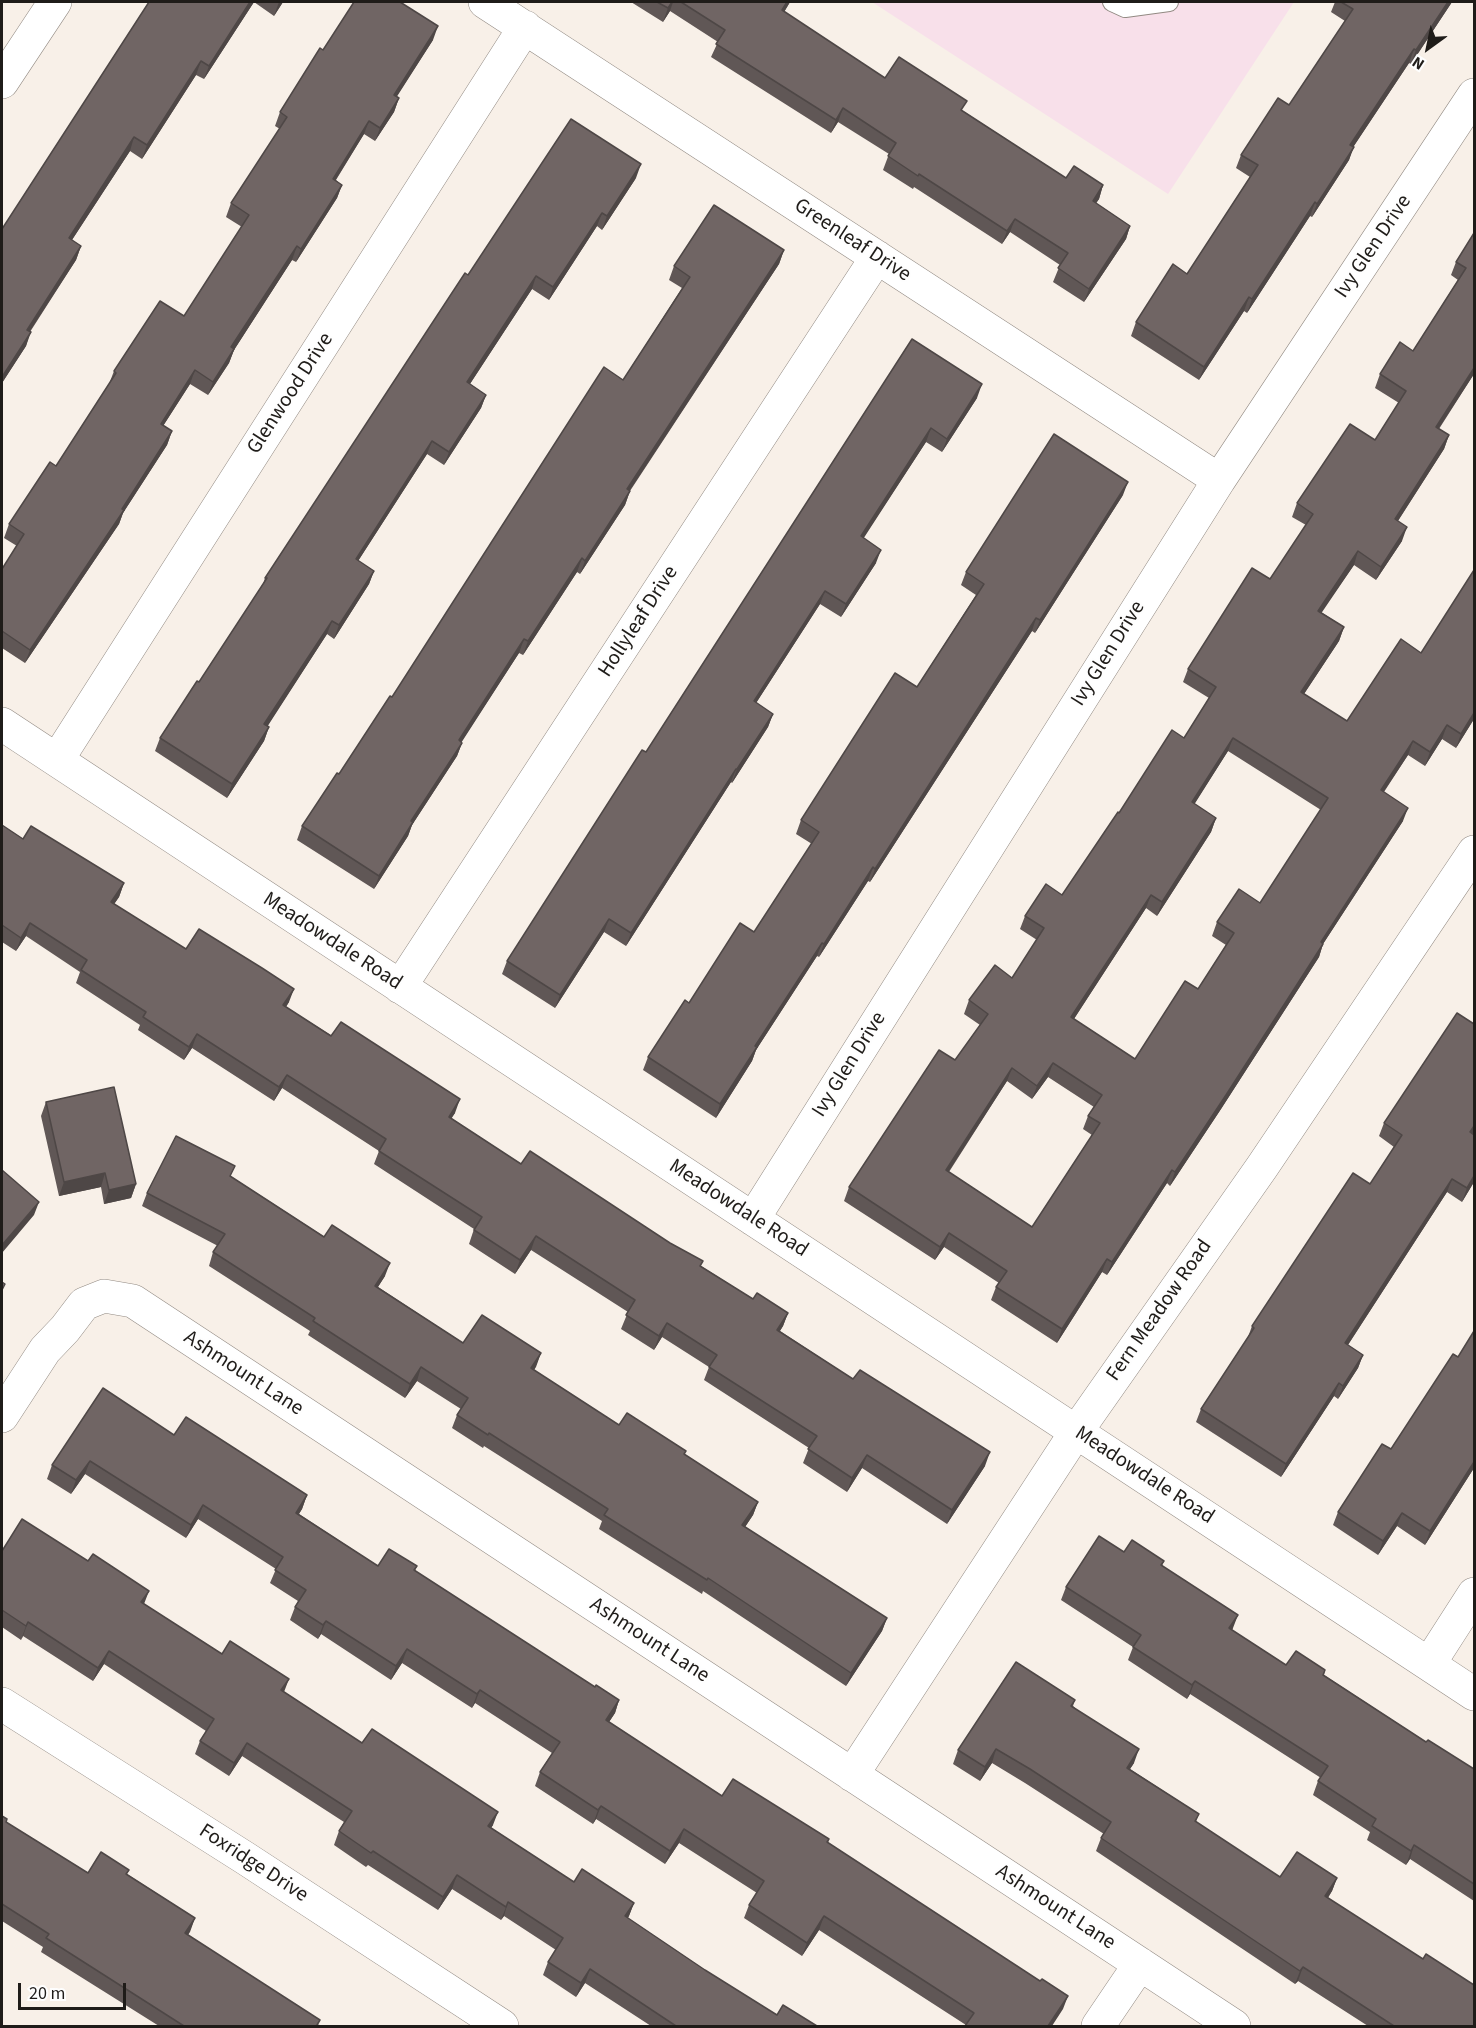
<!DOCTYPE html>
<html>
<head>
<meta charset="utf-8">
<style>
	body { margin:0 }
	#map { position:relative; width:1476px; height:2028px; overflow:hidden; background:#f8f0e8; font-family:"Source Sans 3",sans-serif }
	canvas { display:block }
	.frame { position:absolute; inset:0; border:3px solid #1f1c19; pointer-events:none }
	.north { position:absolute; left:1398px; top:18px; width:60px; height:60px; -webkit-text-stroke:4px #fefefe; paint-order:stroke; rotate:213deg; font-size:16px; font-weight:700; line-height:24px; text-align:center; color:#1f1c19 }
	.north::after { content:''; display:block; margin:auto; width:21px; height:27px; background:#1f1c19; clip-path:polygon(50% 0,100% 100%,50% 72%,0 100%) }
	.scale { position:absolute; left:18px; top:1983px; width:108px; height:27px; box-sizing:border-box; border:3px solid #1f1c19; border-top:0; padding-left:8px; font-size:18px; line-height:21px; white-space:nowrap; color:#1f1c19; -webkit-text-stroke:4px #fefefe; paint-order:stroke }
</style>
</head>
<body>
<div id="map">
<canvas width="1476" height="2028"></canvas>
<div class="frame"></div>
<div class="north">N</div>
<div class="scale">20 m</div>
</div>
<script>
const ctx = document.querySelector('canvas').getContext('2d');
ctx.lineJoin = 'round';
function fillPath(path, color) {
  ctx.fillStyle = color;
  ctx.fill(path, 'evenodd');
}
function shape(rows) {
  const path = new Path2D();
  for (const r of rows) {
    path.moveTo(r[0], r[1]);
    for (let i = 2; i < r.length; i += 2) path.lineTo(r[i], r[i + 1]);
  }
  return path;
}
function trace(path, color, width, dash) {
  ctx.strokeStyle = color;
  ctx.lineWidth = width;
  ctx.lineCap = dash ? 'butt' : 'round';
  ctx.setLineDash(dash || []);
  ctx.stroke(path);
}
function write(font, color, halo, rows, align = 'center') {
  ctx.font = font + ' "Source Sans 3",sans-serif';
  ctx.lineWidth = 4.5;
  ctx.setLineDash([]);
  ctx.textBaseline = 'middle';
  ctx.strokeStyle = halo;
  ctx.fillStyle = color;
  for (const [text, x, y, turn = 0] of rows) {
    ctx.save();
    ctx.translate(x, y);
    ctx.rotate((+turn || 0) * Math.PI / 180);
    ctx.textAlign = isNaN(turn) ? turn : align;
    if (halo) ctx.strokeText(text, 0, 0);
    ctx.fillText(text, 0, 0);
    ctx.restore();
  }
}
fillPath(shape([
	[872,2,1294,2,1168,194]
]), '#f8e0ea');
const service = shape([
	[1112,2,1125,8,1169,2]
]);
const minor = shape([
	[485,2,1219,480],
	[2,82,55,2],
	[2,724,1474,1694],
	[57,760,525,27],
	[400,987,877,257],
	[753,1219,1219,480,1474,95],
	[2,1416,45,1350,65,1329,84,1304,104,1296,133,1301,1234,2026],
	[1429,1664,1474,1594],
	[2,1704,245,1858,502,2026],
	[852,1775,1076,1432,1262,1167,1474,852],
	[1098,2026,1140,1964]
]);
trace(service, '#928a83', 20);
trace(minor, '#928a83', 34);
trace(service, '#fff', 18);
trace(minor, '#fff', 33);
fillPath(shape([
	[149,2,283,2,274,16,254,2,204,79,196,75,142,159,130,151,72,240,81,246,76,260,30,332,26,346,2,383,2,229],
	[631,2,790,2,784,12,885,78,963,111,1066,178,1103,185,1099,199,1096,203,1130,226,1126,239,1084,302,1053,282,1060,265,1010,232,1002,244,914,187,913,189,883,170,889,154,838,122,831,133,711,57,718,42,670,11,663,22],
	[1335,2,1452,2,1411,64,1409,63,1353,147,1349,160,1312,217,1310,216,1247,313,1244,311,1199,380,1131,336,1136,322,1187,274,1250,177,1236,168,1241,155,1289,105,1345,21,1331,12],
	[433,40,396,97,399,98,394,112,375,141,364,134,336,180,342,185,337,198,296,262,292,260,234,350,229,363,208,395,190,384,163,426,172,431,167,445,123,513,119,524,25,663,2,648,2,569,17,546,4,538,9,524,56,466,109,384,114,371,184,316,242,227,226,217,231,203,280,129,275,126,280,112,323,50],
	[636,178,602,230,597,226,549,300,532,289,470,384,486,395,481,408,444,465,427,454,358,561,374,571,369,584,334,639,327,634,267,726,269,727,264,741,227,798,155,751,160,738,199,682,263,584,265,578,468,275],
	[1474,233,1474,374,1439,429,1449,435,1444,449,1398,521,1402,541,1376,580,1354,565,1321,612,1344,627,1339,641,1304,694,1347,721,1474,719,1456,748,1442,739,1425,766,1408,755,1384,792,1403,821,1323,944,1319,957,1221,1109,1170,1186,1167,1183,1107,1275,1102,1272,1057,1343,991,1300,996,1287,999,1283,944,1247,935,1260,844,1201,849,1187,955,1060,980,1025,964,1014,969,1000,1012,978,1037,940,1020,929,1025,916,1062,895,1119,813,1184,738,1209,698,1183,682,1188,669,1270,579,1306,525,1292,517,1297,503,1375,440,1399,403,1375,388,1380,374,1413,351,1458,280,1451,275,1456,262],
	[1228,751,1321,810,1260,903,1217,922,1212,936,1226,945,1198,989,1135,1059,1074,1019,1146,908,1157,916,1211,832,1216,818,1194,804],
	[1048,1077,1094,1107,1088,1116,1083,1129,1092,1135,1032,1227,949,1172,1007,1081,1032,1099],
	[784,250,779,264,630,491,625,505,580,574,577,572,523,655,519,653,461,742,462,743,457,756,412,825,408,836,374,889,297,840,302,826,339,774,392,697,623,380,682,288,669,280,674,266],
	[912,339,977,398,942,452,926,442,863,538,876,563,841,617,820,604,756,703,773,714,768,727,732,783,731,782,626,946,604,932,555,1008,502,974,507,961,646,752],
	[1123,495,1035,633,1032,631,870,882,868,881,819,957,817,956,756,1050,752,1061,716,1118,643,1070,648,1057,689,1003,754,932,812,844,796,834,801,820,917,687,976,595,961,585,966,572],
	[2,825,23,839,124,883,119,897,114,904,186,949,289,1002,286,1007,455,1113,451,1118,521,1164,701,1266,753,1299,788,1313,783,1326,780,1331,985,1466,947,1524,862,1468,847,1492,803,1463,809,1448,704,1380,709,1367,662,1337,654,1350,621,1329,628,1312,531,1250,515,1274,469,1244,474,1229,374,1164,379,1151,282,1088,274,1101,192,1048,184,1060,138,1030,140,1025,76,983,80,972,26,936,16,951,2,942],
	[1474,1024,1474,1132,1473,1134,1474,1182,1462,1202,1447,1192,1348,1345,1363,1355,1358,1368,1338,1399,1334,1396,1281,1477,1196,1422,1201,1409,1248,1337,1252,1326,1370,1184,1394,1147,1379,1136,1384,1123],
	[46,1102,136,1184,131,1198,104,1204,101,1187,59,1196,41,1116],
	[232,1177,385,1276,378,1287,463,1343,541,1353,534,1370,619,1425,685,1455,758,1502,753,1515,745,1527,887,1618,882,1631,846,1686,703,1591,702,1594,599,1529,602,1521,484,1446,483,1448,452,1428,457,1415,461,1409,417,1381,405,1398,308,1335,310,1331,209,1266,213,1252,218,1246,142,1206,147,1193],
	[1474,1331,1474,1468,1425,1545,1397,1526,1378,1555,1333,1525,1338,1512,1391,1449,1458,1357],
	[174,1435,307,1495,302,1509,299,1514,378,1566,417,1566,415,1571,595,1687,619,1700,615,1713,609,1722,722,1796,829,1839,828,1843,1063,2009,966,2025,819,1930,802,1956,744,1918,749,1905,757,1893,679,1843,665,1864,596,1819,593,1824,535,1786,540,1772,552,1753,475,1703,472,1708,402,1663,391,1680,321,1634,318,1639,290,1620,295,1607,298,1601,270,1583,276,1569,198,1519,186,1538,85,1474,71,1494,47,1479,52,1465],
	[2,1551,144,1604,222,1654,284,1692,362,1743,493,1825,491,1828,574,1882,634,1903,628,1918,705,1970,777,2015,817,2026,651,2026,585,1983,576,1997,543,1975,548,1962,556,1950,504,1916,501,1920,452,1889,438,1910,368,1865,366,1867,334,1845,339,1831,344,1822,242,1756,229,1776,195,1754,200,1741,206,1731,104,1664,93,1681,23,1636,21,1640,2,1627],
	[1124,1552,1164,1561,1162,1566,1233,1628,1232,1630,1286,1665,1325,1670,1324,1675,1426,1742,1474,1769,1474,1901,1410,1859,1406,1865,1367,1840,1370,1832,1313,1795,1318,1781,1321,1778,1190,1694,1187,1699,1128,1660,1133,1647,1061,1600,1066,1587],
	[1075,1700,1073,1706,1134,1763,1130,1769,1199,1814,1196,1822,1280,1877,1337,1878,1332,1891,1328,1898,1474,2026,1368,2026,1298,1981,1295,1984,1096,1851,1101,1838,1104,1834,1025,1783,992,1763,980,1781,953,1764,958,1750],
	[2,1816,6,1822,88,1873,129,1870,127,1874,195,1918,188,1935,320,2026,159,2026,41,1952,43,1947,2,1921]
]), '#605756');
fillPath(shape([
	[250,2,254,2,204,79,209,66],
	[279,2,283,2,274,16],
	[672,2,673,2,670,11,663,22,668,8],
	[787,2,790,2,777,24,782,10],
	[1448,2,1452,2,1411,64,1416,50],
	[438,26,433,40,389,109,394,95],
	[1414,49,1409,63,1346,158,1350,145],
	[201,61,196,75,142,159,147,145],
	[399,98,394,112,375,141,380,128],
	[843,108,838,122,831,133,836,120],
	[369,121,364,134,328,192,333,179],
	[134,137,130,151,64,252,69,238],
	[1354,147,1349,160,1312,217,1317,204],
	[641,164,636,178,602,230,607,216],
	[342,185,337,198,296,262,301,249],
	[1103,185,1099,199,1088,215,1093,201],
	[1315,202,1310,216,1247,313,1252,299],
	[602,213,597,226,549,300,553,287],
	[1015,219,1010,232,1002,244,1007,231],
	[1130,226,1126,239,1084,302,1089,289],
	[81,246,76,260,22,343,27,330],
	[297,246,292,260,234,350,229,363,208,395,213,382,231,347],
	[784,250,779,264,622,502,627,489],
	[536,276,532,289,462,396,467,382],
	[1249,297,1244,311,1199,380,1204,367],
	[31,332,26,346,2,383,2,377],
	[1474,368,1474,374,1431,440,1436,427],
	[195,370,190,384,156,437,161,424],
	[982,384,977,398,942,452,947,439],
	[486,395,481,408,444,465,449,452],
	[931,428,926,442,856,550,861,536],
	[172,431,167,445,123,513,119,524,25,663,30,650],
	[1449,435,1444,449,1390,533,1395,519],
	[432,441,427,454,351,572,356,559],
	[1128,482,1123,495,1035,633,1040,620],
	[630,491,625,505,580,574,585,561],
	[1407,527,1402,541,1376,580,1381,567],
	[881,550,876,563,841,617,846,604],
	[1358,551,1354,565,1314,624,1318,611],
	[582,558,577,572,523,655,528,641],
	[374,571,369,584,334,639,339,625],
	[825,591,820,604,749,714,754,701],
	[1036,618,1032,631,870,882,875,869],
	[332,621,327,634,260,738,264,724],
	[1344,627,1339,641,1296,706,1301,692],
	[524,639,519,653,454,754,459,740],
	[1474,713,1474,719,1456,748,1461,734],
	[773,714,768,727,732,783,737,769],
	[1447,725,1442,739,1425,766,1430,752],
	[269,727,264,741,227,798,232,784],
	[1233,738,1228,751,1187,816,1192,802],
	[1413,741,1408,755,1376,803,1381,790],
	[462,743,457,756,412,825,408,836,374,889,379,876,411,821],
	[736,769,731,782,626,946,631,933],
	[1408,808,1403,821,1323,944,1319,957,1221,1109,1170,1186,1175,1172,1321,942],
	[1216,818,1211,832,1157,916,1162,902],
	[873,867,868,881,819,957,824,944],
	[124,883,119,897,106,916,111,902],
	[1151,895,1146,908,1066,1031,1071,1017],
	[609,919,604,932,555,1008,560,995],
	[30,923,26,936,16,951,21,938],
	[822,943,817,956,756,1050,752,1061,716,1118,720,1104,755,1046],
	[294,989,289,1002,278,1018,283,1005],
	[197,1034,192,1048,184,1060,189,1047],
	[1053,1063,1048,1077,1032,1099,1037,1086],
	[1012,1068,1007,1081,941,1183,946,1170],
	[287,1075,282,1088,274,1101,279,1087],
	[460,1099,455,1113,444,1130,449,1117],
	[1474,1126,1474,1132,1465,1146,1470,1132],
	[1172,1170,1167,1183,1107,1275,1112,1262],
	[105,1173,101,1187,59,1196,64,1182],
	[1474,1176,1474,1182,1462,1202,1467,1188],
	[1452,1179,1447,1192,1340,1357,1345,1343],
	[136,1184,131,1198,104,1204,109,1190],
	[39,1202,34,1215,2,1253,2,1245],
	[949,1233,944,1247,935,1260,940,1247],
	[536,1236,531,1250,515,1274,520,1260],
	[1107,1259,1102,1272,1057,1343,1062,1329],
	[390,1263,385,1276,370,1299,375,1286],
	[788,1313,783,1326,772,1343,777,1330],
	[667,1323,662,1337,654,1350,659,1336],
	[541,1353,536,1367,526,1382,531,1368],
	[1363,1355,1358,1368,1338,1399,1343,1386],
	[421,1367,417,1381,405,1398,410,1384],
	[1339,1383,1334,1396,1281,1477,1286,1464],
	[990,1452,985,1466,947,1524,952,1510],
	[867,1455,862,1468,847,1492,852,1478],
	[90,1461,85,1474,71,1494,76,1480],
	[1474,1462,1474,1468,1425,1545,1430,1531],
	[307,1495,302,1509,291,1526,296,1513],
	[758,1502,753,1515,737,1539,742,1525],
	[203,1505,198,1519,186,1538,191,1525],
	[1402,1513,1397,1526,1378,1555,1383,1541],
	[149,1591,144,1604,141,1602],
	[1238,1615,1233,1628,1224,1642,1229,1628],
	[887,1618,882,1631,846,1686,851,1673],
	[326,1621,321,1634,318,1639,323,1625],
	[28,1622,23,1636,21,1640,26,1626],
	[407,1649,402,1663,391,1680,396,1666],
	[109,1651,104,1664,93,1681,98,1668],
	[289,1679,284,1692,281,1690],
	[1195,1681,1190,1694,1187,1699,1192,1685],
	[480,1690,475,1703,472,1708,477,1694],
	[619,1700,615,1713,601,1734,606,1720],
	[247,1743,242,1756,229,1776,234,1763],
	[996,1749,992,1763,980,1781,985,1767],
	[1139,1749,1134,1763,1122,1781,1127,1768],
	[601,1806,596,1819,593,1824,598,1810],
	[498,1812,493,1825,483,1840,488,1826],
	[684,1829,679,1843,665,1864,670,1851],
	[1414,1845,1410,1859,1406,1865,1411,1851],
	[457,1875,452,1889,438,1910,443,1897],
	[1337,1878,1332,1891,1320,1909,1325,1896],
	[508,1902,504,1916,501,1920,506,1907],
	[634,1903,629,1916,620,1929,625,1916],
	[824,1916,819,1930,802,1956,807,1943],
	[195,1918,190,1932,180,1946,185,1933],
	[1303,1967,1298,1981,1295,1984,1300,1971],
	[590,1969,585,1983,576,1997,581,1983],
	[1068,1996,1063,2009,1052,2026,1048,2026]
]), '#4e4746');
const building = shape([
	[149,2,250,2,209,66,201,61,147,145,134,137,69,238,81,246,27,330,31,332,2,377,2,229,149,2],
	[354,2,400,2,438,26,394,95,399,98,380,128,369,121,333,179,342,185,301,249,297,246,231,347,234,349,213,382,195,370,161,424,172,431,122,509,124,510,30,650,2,631,2,569,24,534,9,524,50,462,56,466,116,373,114,371,160,301,184,316,249,215,231,203,287,117,280,112,320,48,323,50,354,2],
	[657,2,672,2,668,8,657,2],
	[681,2,787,2,782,10,885,78,899,57,967,101,961,110,1066,178,1074,166,1103,185,1093,201,1130,226,1089,289,1058,268,1068,253,1015,219,1007,231,919,174,918,176,888,156,896,143,843,108,836,120,716,44,725,30,681,2],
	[1341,2,1448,2,1416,50,1414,49,1350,145,1354,147,1317,204,1315,202,1252,299,1249,297,1204,367,1136,322,1173,264,1187,274,1258,165,1241,155,1278,98,1289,105,1353,9,1341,2],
	[571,119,641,164,607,216,602,213,553,287,536,276,467,382,486,395,449,452,432,441,356,559,374,571,339,625,332,621,264,724,269,727,232,784,160,738,197,681,199,682,267,578,265,578,465,273,468,275,571,119],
	[714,205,784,250,627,489,630,491,585,561,582,558,528,641,524,639,459,740,462,743,411,821,413,822,379,876,302,826,337,773,339,774,390,696,392,697,604,367,623,380,690,277,674,266,714,205],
	[1474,233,1474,368,1436,427,1449,435,1395,519,1407,527,1381,567,1358,551,1318,611,1344,627,1301,692,1347,721,1401,639,1421,653,1474,570,1474,713,1461,734,1447,725,1430,752,1413,741,1381,790,1408,808,1321,942,1323,944,1226,1095,1175,1172,1172,1170,1112,1262,1107,1259,1062,1329,996,1287,1007,1271,949,1233,940,1247,849,1187,939,1050,955,1060,988,1014,969,1000,995,965,1012,978,1044,928,1025,916,1046,884,1062,895,1118,812,1119,813,1172,730,1184,738,1216,687,1188,669,1252,568,1270,579,1313,514,1297,503,1350,424,1375,440,1406,391,1380,374,1400,342,1413,351,1466,268,1456,262,1474,233],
	[1233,738,1328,798,1260,903,1239,889,1217,922,1234,933,1198,989,1185,981,1135,1059,1071,1017,1151,895,1162,902,1216,818,1192,802,1233,738],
	[1053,1063,1102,1095,1088,1116,1100,1123,1032,1227,946,1170,1012,1068,1037,1086,1053,1063],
	[912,339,982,384,947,439,931,428,861,536,881,550,846,604,825,591,754,701,773,714,737,769,736,769,631,933,609,919,560,995,507,961,642,750,646,752,912,339],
	[1054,434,1128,482,1040,620,1036,618,875,869,873,867,824,944,822,943,755,1046,757,1047,720,1104,648,1057,685,1000,689,1003,740,923,754,932,819,832,801,820,895,673,917,687,984,584,966,572,1054,434],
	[2,825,23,839,31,826,124,883,111,902,186,949,199,929,262,968,294,989,283,1005,331,1036,341,1022,460,1099,449,1117,521,1164,530,1151,670,1243,703,1261,700,1266,753,1299,757,1293,788,1313,777,1330,853,1379,860,1370,990,1452,952,1510,867,1455,852,1478,808,1449,817,1436,709,1367,717,1355,667,1323,659,1336,626,1315,635,1300,536,1236,520,1260,474,1230,482,1217,379,1151,386,1139,287,1075,279,1087,197,1034,189,1047,143,1017,146,1012,81,970,87,960,30,923,21,938,2,925,2,825],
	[1457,1013,1474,1024,1474,1126,1470,1132,1474,1135,1474,1176,1467,1188,1452,1179,1345,1343,1363,1355,1343,1386,1339,1383,1286,1464,1201,1409,1254,1328,1252,1326,1353,1173,1370,1184,1402,1135,1384,1123,1457,1013],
	[114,1087,136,1184,109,1190,105,1173,64,1182,46,1102,114,1087],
	[176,1136,235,1166,230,1176,324,1237,332,1225,390,1263,375,1286,463,1343,482,1315,541,1353,531,1368,619,1425,627,1413,686,1451,684,1454,758,1502,742,1525,887,1618,851,1673,708,1578,707,1580,604,1515,608,1509,489,1433,488,1435,457,1415,468,1398,421,1367,410,1384,313,1321,315,1318,213,1252,225,1234,147,1193,176,1136],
	[2,1170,39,1202,2,1245,2,1170],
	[2,1282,5,1284,2,1290,2,1282],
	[1474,1331,1474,1462,1430,1531,1402,1513,1383,1541,1338,1512,1382,1444,1391,1449,1453,1354,1458,1357,1474,1331],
	[103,1388,174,1435,186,1417,307,1495,296,1513,378,1566,389,1549,417,1566,414,1570,595,1687,596,1685,619,1700,606,1720,722,1796,733,1779,829,1839,827,1842,1040,1981,1042,1979,1068,1996,1048,2026,965,2026,974,2013,824,1916,807,1943,749,1905,764,1881,684,1829,670,1851,601,1806,598,1810,540,1772,560,1742,480,1690,477,1694,407,1649,396,1666,326,1621,323,1625,295,1607,306,1590,275,1570,283,1557,203,1505,191,1525,90,1461,76,1480,52,1465,103,1388],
	[22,1519,88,1561,93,1554,149,1591,141,1602,222,1654,230,1641,289,1679,281,1690,362,1743,372,1729,498,1812,488,1826,574,1882,582,1869,634,1903,625,1916,705,1970,777,2015,783,2005,817,2026,676,2026,590,1969,581,1983,548,1962,563,1938,508,1902,506,1907,457,1875,443,1897,373,1851,371,1853,339,1831,352,1811,247,1743,234,1763,200,1741,214,1719,109,1651,98,1668,28,1622,26,1626,2,1610,2,1551,22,1519],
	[1099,1536,1124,1552,1132,1540,1164,1561,1161,1565,1238,1615,1229,1628,1286,1665,1296,1651,1325,1670,1323,1675,1426,1742,1428,1740,1474,1769,1474,1884,1414,1845,1411,1851,1372,1826,1376,1819,1318,1781,1328,1766,1195,1681,1192,1685,1133,1647,1141,1635,1066,1587,1099,1536],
	[1016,1662,1075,1700,1071,1706,1139,1749,1127,1768,1199,1814,1195,1821,1280,1877,1297,1852,1337,1878,1325,1896,1423,1959,1426,1954,1474,1985,1474,2026,1394,2026,1303,1967,1300,1971,1101,1838,1111,1822,1030,1769,996,1749,985,1767,958,1750,1016,1662],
	[2,1816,7,1819,6,1822,88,1873,101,1852,129,1870,126,1874,195,1918,185,1933,320,2020,317,2025,320,2026,184,2026,46,1938,49,1934,2,1904,2,1816]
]);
fillPath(building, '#706564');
trace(building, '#4e4746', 1.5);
write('21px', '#1f1c19', '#fefefe', [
	["Greenleaf Drive",852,241,33],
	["Ivy Glen Drive",1374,247,-56],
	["Glenwood Drive",291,394,-57],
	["Hollyleaf Drive",639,622,-57],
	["Ivy Glen Drive",1109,654,-58],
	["Meadowdale Road",332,942,33],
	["Ivy Glen Drive",850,1065,-58],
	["Meadowdale Road",738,1209,33],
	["Fern Meadow Road",1160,1311,-55],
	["Ashmount Lane",243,1374,33],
	["Meadowdale Road",1144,1476,33],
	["Ashmount Lane",649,1641,33],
	["Foxridge Drive",253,1864,33],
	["Ashmount Lane",1055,1908,33]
]);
</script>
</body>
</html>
